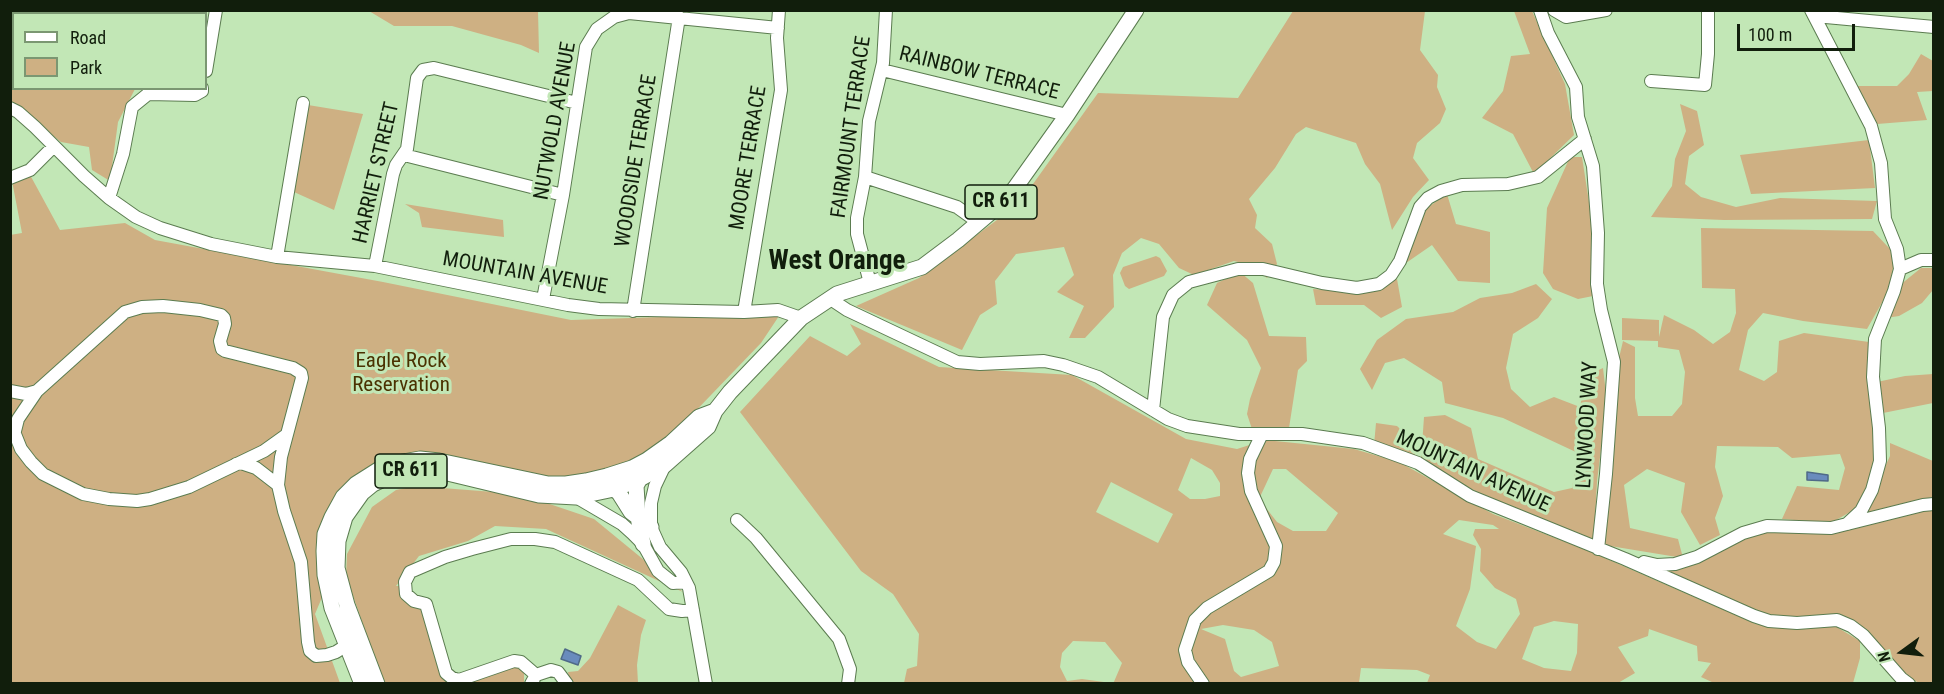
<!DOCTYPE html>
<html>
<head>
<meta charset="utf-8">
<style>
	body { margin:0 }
	#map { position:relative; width:1944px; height:694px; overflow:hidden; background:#c2e7b6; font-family:"Roboto Condensed",sans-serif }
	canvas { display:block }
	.frame { position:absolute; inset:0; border:12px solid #111e0c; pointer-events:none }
	.legend { position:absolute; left:12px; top:12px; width:195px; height:78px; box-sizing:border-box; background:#c2e7b6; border:2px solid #7b9772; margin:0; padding:8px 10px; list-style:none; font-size:18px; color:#111e0c }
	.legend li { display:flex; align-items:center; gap:12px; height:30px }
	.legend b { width:30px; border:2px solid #7b9772 }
	.north { position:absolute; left:1872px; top:622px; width:60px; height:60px; -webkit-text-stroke:4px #c2e7b6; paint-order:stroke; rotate:255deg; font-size:16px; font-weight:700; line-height:24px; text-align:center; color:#111e0c }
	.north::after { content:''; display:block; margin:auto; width:21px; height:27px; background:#111e0c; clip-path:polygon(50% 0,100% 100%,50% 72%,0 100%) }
	.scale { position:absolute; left:1737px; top:24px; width:118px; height:27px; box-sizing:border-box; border:3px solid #111e0c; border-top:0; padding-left:8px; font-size:18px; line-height:21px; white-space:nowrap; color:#111e0c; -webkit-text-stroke:4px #c2e7b6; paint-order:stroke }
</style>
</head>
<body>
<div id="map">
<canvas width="1944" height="694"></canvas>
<div class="frame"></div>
<ul class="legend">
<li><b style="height:8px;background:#fff"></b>Road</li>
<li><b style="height:16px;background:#ceb083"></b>Park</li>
</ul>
<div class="north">N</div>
<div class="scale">100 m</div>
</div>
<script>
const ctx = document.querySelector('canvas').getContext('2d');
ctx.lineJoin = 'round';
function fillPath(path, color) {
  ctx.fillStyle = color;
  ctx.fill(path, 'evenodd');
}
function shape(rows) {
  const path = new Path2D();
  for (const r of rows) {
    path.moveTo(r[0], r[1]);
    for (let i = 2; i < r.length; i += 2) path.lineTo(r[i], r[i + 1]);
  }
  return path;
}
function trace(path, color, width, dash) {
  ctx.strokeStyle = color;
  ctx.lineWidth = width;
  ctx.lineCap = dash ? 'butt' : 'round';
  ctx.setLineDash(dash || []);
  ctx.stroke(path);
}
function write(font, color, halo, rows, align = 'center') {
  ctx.font = font + ' "Roboto Condensed",sans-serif';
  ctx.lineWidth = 6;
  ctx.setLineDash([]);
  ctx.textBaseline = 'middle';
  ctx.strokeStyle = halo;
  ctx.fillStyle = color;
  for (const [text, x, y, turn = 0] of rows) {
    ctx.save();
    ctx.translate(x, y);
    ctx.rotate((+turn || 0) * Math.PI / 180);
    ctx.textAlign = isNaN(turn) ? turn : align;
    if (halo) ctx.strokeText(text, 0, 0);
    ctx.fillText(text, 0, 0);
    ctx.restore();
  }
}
fillPath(shape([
	[369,11,538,11,539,53,521,45,452,26,394,26],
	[1293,11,1425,11,1420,50,1438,75,1437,87,1446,109,1440,123,1417,143,1413,158,1429,180,1413,197,1392,230,1380,184,1365,164,1356,143,1306,127,1296,134,1275,168,1249,199,1257,215,1255,228,1272,244,1277,264,1267,278,1251,265,1234,261,1194,275,1179,268,1159,244,1141,238,1122,253,1113,275,1114,307,1085,338,1069,338,1084,306,1057,292,1074,275,1064,247,1016,254,995,281,997,304,980,315,962,350,856,306,919,278,1005,214,1033,184,1098,93,1238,98],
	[1498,11,1532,11,1565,84,1574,135,1534,174,1513,134,1482,118,1503,91,1511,56,1530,54,1514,11],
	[1921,54,1933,61,1933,91,1917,92,1927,120,1877,124,1853,86,1897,86,1909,74],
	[10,87,135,89,118,122,110,181,92,170,89,147,61,142,11,103],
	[1680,104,1697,111,1704,145,1689,156,1685,184,1701,197,1736,207,1780,198,1877,201,1872,219,1724,220,1651,217,1672,186,1675,159,1686,131],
	[308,105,363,114,334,210,294,192],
	[1869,140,1875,188,1751,194,1740,155],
	[1570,157,1582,157,1591,215,1593,296,1578,299,1553,289,1543,273,1547,208],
	[29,173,60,230,125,223,155,240,383,282,571,320,781,313,761,343,661,447,601,473,555,480,362,472,323,595,315,614,340,683,11,683,10,235,22,233,12,181],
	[1447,194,1456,224,1490,232,1490,283,1458,281,1432,245,1406,263,1424,210],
	[405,204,503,220,504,237,422,227,419,213],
	[1701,228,1873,231,1890,249,1894,264,1888,292,1867,329,1803,321,1763,313,1748,330,1739,370,1764,381,1777,372,1779,341,1804,333,1869,342,1869,377,1877,463,1857,508,1831,523,1782,519,1797,486,1839,490,1845,468,1840,454,1792,458,1778,447,1717,446,1715,467,1723,496,1715,518,1720,535,1700,545,1681,512,1685,483,1647,469,1624,485,1630,528,1678,539,1683,558,1604,545,1619,358,1623,341,1635,347,1635,398,1638,416,1672,416,1682,404,1685,372,1679,350,1658,347,1658,341,1622,340,1622,318,1659,320,1659,337,1664,315,1694,330,1713,344,1730,332,1736,313,1735,289,1702,288],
	[1156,256,1160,258,1167,271,1164,276,1129,289,1125,286,1120,273,1123,267],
	[1921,268,1933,268,1933,290,1922,303,1899,316,1886,318,1900,285],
	[1240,272,1253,283,1269,336,1306,337,1307,361,1298,370,1289,428,1252,429,1247,414,1250,399,1261,368,1247,340,1207,305,1217,283],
	[1397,279,1402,307,1381,318,1364,305,1316,305,1313,289,1352,292,1380,288],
	[1536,284,1552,299,1538,318,1513,334,1506,368,1511,389,1530,407,1554,397,1580,407,1586,376,1603,368,1607,402,1597,481,1594,542,1511,509,1452,479,1421,460,1424,417,1445,415,1471,428,1478,459,1554,492,1572,488,1578,453,1503,418,1445,403,1442,382,1404,358,1385,363,1372,390,1360,369,1377,340,1406,319,1453,312,1480,298,1512,293],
	[850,324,939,367,1072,375,1186,439,1237,449,1265,440,1354,449,1399,462,1493,514,1589,551,1756,624,1781,628,1835,626,1860,641,1860,658,1853,683,1714,683,1701,677,1711,663,1698,661,1697,646,1649,629,1648,636,1618,647,1635,673,1618,683,1427,683,1430,675,1417,670,1361,668,1359,683,1113,684,1122,663,1105,642,1073,641,1062,653,1060,667,1067,681,1082,679,1111,683,904,683,907,669,917,666,919,634,893,594,861,571,740,412,810,336,847,356,861,344],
	[1191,458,1212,470,1220,483,1220,496,1205,499,1190,499,1178,490],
	[1273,469,1286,469,1338,513,1326,531,1293,531,1277,522,1259,499],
	[1111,482,1173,514,1158,543,1096,512],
	[1459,520,1493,525,1499,529,1475,529,1473,535,1481,549,1480,571,1495,588,1516,599,1520,614,1496,649,1477,642,1456,626,1470,589,1476,546,1443,534],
	[1554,621,1578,624,1577,653,1571,671,1544,668,1522,659,1534,627],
	[1223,625,1254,630,1272,642,1279,666,1241,677,1234,671,1225,639,1201,629],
	[1933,374,1933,403,1883,413,1877,382,1905,376],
	[1376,423,1397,426,1416,444,1415,456,1374,445],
	[1890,443,1933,461,1933,497,1863,514,1890,456],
	[416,486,520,494,594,519,683,592,546,529,495,526,468,541,419,556,396,586,401,586,422,608,453,681,508,666,520,668,524,673,524,683,384,684,346,576,347,554,372,507,396,490],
	[1933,510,1933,683,1919,683,1904,675,1855,624,1773,618,1665,570,1733,541,1767,531,1831,534,1915,512],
	[618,605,646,620,641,635,637,665,638,683,570,683,568,672,578,671,590,658]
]), '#ceb083');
const water = shape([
	[1807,472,1828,475,1828,481,1807,480,1807,472],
	[565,649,581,656,578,665,561,659,565,649]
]);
fillPath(water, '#698bbd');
trace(water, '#4f6a88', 1.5);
const minor = shape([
	[1540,10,1548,33,1576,87,1578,117,1593,166,1598,233,1597,284,1601,310,1614,362,1606,474,1598,549],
	[1554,10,1566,17,1606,10],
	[1811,10,1871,126,1881,163,1885,219,1897,249,1900,269],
	[1815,16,1934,27],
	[882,70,1067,115],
	[206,71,216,10],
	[1651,81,1705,85,1708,54,1708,10],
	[10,108,18,112,35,127,84,176,109,198,136,217,160,228,211,244,277,257,375,266,568,305,599,309,744,312,778,310,801,318],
	[404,155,563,195],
	[865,177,957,207,978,222],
	[10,178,30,170,54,146],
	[109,198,123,154,132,107,148,94,195,95,202,91,202,88],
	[277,257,303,103],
	[375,266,393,174,396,165,407,149,417,78,423,70,434,68,577,103],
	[870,283,857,234,857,218,865,177,869,121,883,63,886,10],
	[829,298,847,310,957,362,980,364,1044,361,1063,365,1098,377,1168,419,1187,426,1239,434,1302,434,1363,443,1418,463,1470,496,1625,559,1754,616,1769,621,1797,623,1837,620,1851,626,1863,635,1901,678,1909,684],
	[543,299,563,195,586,47,597,29,614,17,629,13,778,28],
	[633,311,679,17],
	[744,312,781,90,777,38,779,10],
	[10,391,26,394,37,391],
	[1153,410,1163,317,1173,295,1189,282,1238,269,1263,269,1322,283,1357,288,1379,284,1391,275,1400,261,1420,207,1428,198,1441,191,1462,185,1508,184,1538,177,1585,139],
	[11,424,21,449,31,462,43,474,83,494,109,499,137,501,150,499,189,487,264,451,285,436],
	[15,431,18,419,37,391,125,312,142,307,163,306,200,310,221,315,224,318,225,324,220,341,222,349,225,351,293,368,301,373,302,378,281,457,278,485,284,511,301,562,308,642,310,651,316,656,327,655,336,652,347,645],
	[236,464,241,463,256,468,278,485],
	[665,465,655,486,651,503,651,527,660,547,681,572,689,588,706,684],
	[576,497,622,524,632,533,643,544,658,571,673,583,685,582],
	[737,520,756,538,839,639,850,669,848,684],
	[1847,524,1861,511,1872,490,1880,461,1879,428,1873,377,1875,339,1894,291,1900,269,1921,260,1934,260],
	[1644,562,1657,565,1675,564,1697,557,1743,533,1767,526,1831,528,1923,505,1934,504],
	[536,675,521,662,514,661,459,680,452,678,446,673,426,604,414,601,406,594,405,582,410,572,445,557,472,549,511,539,535,539,555,542,638,580,669,609,682,611,693,610],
	[531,684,536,675,551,670,558,672,567,684],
	[1203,684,1188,662,1185,650,1195,620,1207,608,1269,571,1274,562,1276,546,1251,491,1248,473,1250,459,1262,434]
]);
const major = shape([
	[605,487,614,489,619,493,631,512,651,527],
	[643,544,638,517,636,486,643,473],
	[362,684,332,608,325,575,324,551,325,534,332,517,343,497,356,484,386,465,420,459,439,461,548,484,566,484,586,481,607,476,632,468,647,460,671,443,699,417,715,411],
	[377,684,347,605,337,568,338,541,345,517,362,493,373,484,396,473,435,470,539,495,576,497,614,489,638,480,665,465,708,427,715,411,730,392,801,318,837,294,922,267,958,240,1005,200,1015,188,1067,115,1136,10]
]);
trace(minor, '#5b7c50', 14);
trace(major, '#5b7c50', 17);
trace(minor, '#fff', 12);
trace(major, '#fff', 15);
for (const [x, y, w] of [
	[1001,202,72],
	[411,471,72]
]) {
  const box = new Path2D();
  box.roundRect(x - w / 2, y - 17, w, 34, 4.5);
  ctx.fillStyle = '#c2e7b6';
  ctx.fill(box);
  trace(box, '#111e0c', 1.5);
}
write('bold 20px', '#111e0c', null, [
	["CR 611",1001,202],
	["CR 611",411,471]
]);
write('21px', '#111e0c', '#c2e7b6', [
	["RAINBOW TERRACE",979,74,14],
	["NUTWOLD AVENUE",556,121,-80],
	["FAIRMOUNT TERRACE",852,127,-82],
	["MOORE TERRACE",749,158,-81],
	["WOODSIDE TERRACE",637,161,-81],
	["HARRIET STREET",377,173,-77],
	["MOUNTAIN AVENUE",525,274,10],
	["LYNWOOD WAY",1588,425,-87],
	["MOUNTAIN AVENUE",1473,472,25]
]);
write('21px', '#4a3101', '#c2e7b6', [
	["Eagle Rock",401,362],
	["Reservation",401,386]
]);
write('bold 27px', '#111e0c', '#c2e7b6', [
	["West Orange",837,262]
]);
</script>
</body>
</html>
